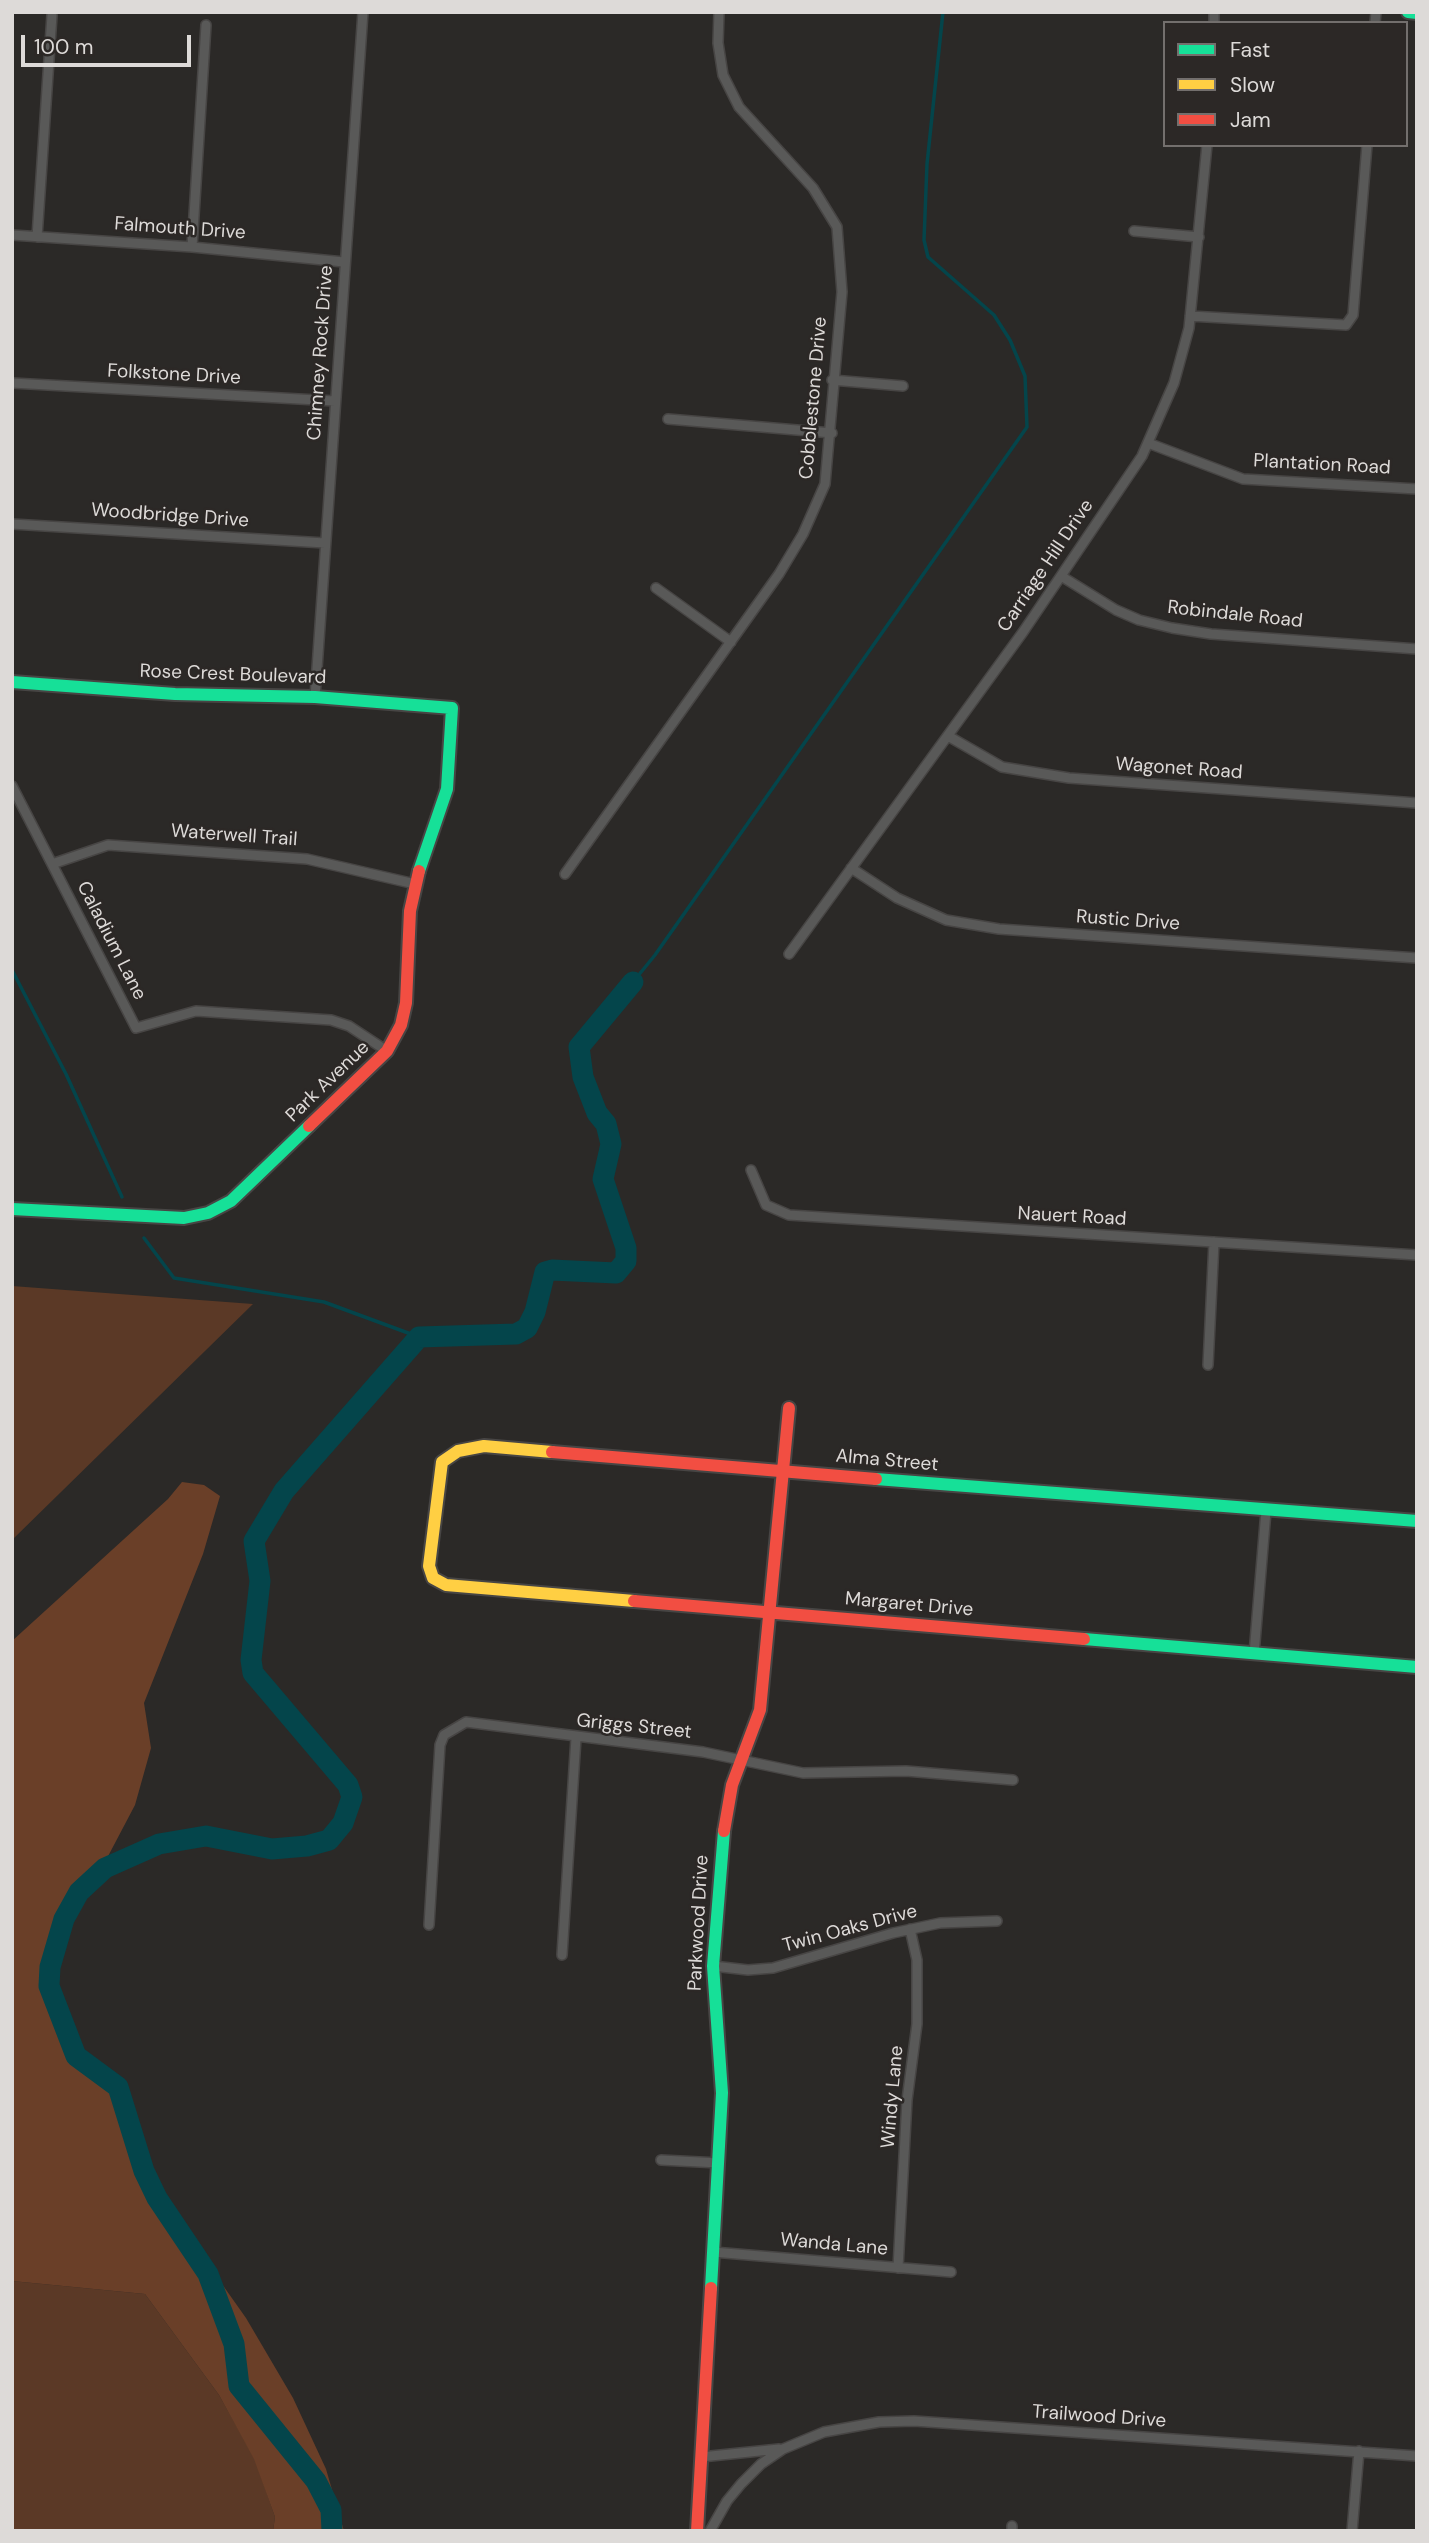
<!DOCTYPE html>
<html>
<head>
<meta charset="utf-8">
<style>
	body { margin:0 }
	#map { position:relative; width:1429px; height:2543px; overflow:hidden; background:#2b2927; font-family:"DM Sans",sans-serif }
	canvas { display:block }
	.frame { position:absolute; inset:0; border:14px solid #dddad8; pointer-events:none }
	.legend { position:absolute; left:1163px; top:21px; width:245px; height:126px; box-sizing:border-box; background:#2c2826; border:2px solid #736f6d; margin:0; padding:9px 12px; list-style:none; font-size:21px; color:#dddad8 }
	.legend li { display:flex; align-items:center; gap:14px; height:35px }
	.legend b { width:35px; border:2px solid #736f6d }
	.scale { position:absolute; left:21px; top:35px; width:170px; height:32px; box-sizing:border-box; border:4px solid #dddad8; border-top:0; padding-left:9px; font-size:21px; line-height:24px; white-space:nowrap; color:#dddad8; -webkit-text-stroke:5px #2c2826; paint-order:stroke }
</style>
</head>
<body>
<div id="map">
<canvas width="1429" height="2543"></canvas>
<div class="frame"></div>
<ul class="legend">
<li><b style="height:9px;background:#16e098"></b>Fast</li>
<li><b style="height:9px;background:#ffcf43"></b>Slow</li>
<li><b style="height:9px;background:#f24e42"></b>Jam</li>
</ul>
<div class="scale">100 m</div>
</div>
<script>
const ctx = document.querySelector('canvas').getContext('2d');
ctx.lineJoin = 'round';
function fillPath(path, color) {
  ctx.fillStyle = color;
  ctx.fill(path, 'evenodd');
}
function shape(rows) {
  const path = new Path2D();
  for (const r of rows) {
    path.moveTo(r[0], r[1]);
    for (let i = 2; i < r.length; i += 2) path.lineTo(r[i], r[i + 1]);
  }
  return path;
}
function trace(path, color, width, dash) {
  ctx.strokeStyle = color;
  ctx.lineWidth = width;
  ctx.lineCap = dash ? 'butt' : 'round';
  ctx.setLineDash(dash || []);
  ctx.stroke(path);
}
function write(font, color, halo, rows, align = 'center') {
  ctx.font = font + ' "DM Sans",sans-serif';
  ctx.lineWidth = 5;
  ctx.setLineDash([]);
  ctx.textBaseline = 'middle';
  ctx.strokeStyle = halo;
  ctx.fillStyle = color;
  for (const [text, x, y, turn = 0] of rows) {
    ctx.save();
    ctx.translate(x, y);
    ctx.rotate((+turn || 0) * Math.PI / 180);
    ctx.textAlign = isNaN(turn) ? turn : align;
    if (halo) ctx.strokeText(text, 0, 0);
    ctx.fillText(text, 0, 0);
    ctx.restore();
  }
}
fillPath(shape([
	[12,1286,253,1304,12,1540],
	[12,2281,145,2294,219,2395,255,2459,275,2517,273,2531,12,2531]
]), '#5b3926');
fillPath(shape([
	[182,1482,204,1485,220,1496,203,1554,144,1703,151,1748,135,1805,105,1862,72,1894,62,1914,54,1946,56,2021,66,2046,85,2061,114,2076,142,2171,246,2318,293,2398,326,2469,344,2531,273,2531,275,2517,254,2459,219,2395,145,2294,12,2281,12,1641,168,1499]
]), '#6a3f28');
trace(shape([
	[12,970,66,1074,122,1197],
	[633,982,655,955,1027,427,1025,376,1010,340,994,315,928,257,924,240,927,164,943,12],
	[144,1238,174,1278,324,1302,419,1337]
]), '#04454b', 3.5);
trace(shape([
	[332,2531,331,2510,316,2481,239,2386,234,2344,208,2274,157,2198,144,2171,118,2087,76,2056,49,1986,50,1967,64,1919,79,1892,105,1868,159,1844,206,1836,272,1849,307,1846,329,1840,343,1823,352,1797,348,1785,253,1673,251,1660,260,1581,254,1541,284,1491,419,1337,516,1334,527,1328,535,1312,545,1272,552,1270,616,1273,626,1261,626,1248,603,1179,611,1144,606,1124,597,1113,583,1077,579,1047,633,982]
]), '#04454b', 21);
const street = shape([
	[1214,23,1214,12],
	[1375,23,1376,12],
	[1134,231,1199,237],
	[12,235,192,247,344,262],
	[37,237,52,15],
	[192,247,206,25],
	[1190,316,1346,325,1353,315,1367,145],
	[832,380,903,386],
	[12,383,335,401],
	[668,419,832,433],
	[1148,443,1243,479,1417,489],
	[12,524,325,543],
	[1061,576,1116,610,1139,620,1172,628,1211,634,1417,649],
	[656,588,731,642],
	[315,697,363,12],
	[948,736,1002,767,1069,778,1417,803],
	[12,786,136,1028,196,1011,331,1020,349,1026,387,1051],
	[52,864,108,845,307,859,415,884],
	[851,868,897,898,946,920,999,929,1417,958],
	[565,874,779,574,803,534,825,484,842,292,837,227,813,188,739,107,723,75,718,43,719,12],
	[789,954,1023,632,1142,456,1174,383,1189,328,1207,145],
	[751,1170,766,1205,789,1215,1417,1255],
	[1208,1365,1214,1242],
	[1254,1654,1266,1511],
	[429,1925,440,1745,444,1735,466,1722,703,1752,803,1773,906,1771,1013,1780],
	[562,1955,576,1738],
	[713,1966,748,1970,773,1968,893,1933,940,1923,997,1921],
	[661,2160,719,2163],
	[713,2252,951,2272],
	[898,2268,907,2100,917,2024,917,1960,910,1929],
	[701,2457,779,2449],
	[710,2531,727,2501,741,2484,761,2464,783,2449,824,2432,879,2422,914,2421,1417,2456],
	[1012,2531,1012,2526],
	[1352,2531,1359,2451]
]);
const fast = shape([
	[1408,12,1417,13],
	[12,682,175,694,315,697,452,708,447,789,419,871],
	[12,1209,184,1218,208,1213,231,1201,309,1126],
	[876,1479,1417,1521],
	[1084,1639,1417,1667],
	[711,2288,722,2093,713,1966,724,1831]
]);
const slow = shape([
	[552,1452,484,1446,458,1451,442,1462,429,1566,433,1578,446,1585,634,1601]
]);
const jam = shape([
	[309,1126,387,1051,401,1025,406,1003,410,911,419,871],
	[552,1452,876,1479],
	[634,1601,1084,1639],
	[724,1831,732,1785,760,1710,789,1408],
	[697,2531,711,2288]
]);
trace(street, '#474544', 12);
trace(fast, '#474544', 16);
trace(slow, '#474544', 16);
trace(jam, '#474544', 16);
trace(street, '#595958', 9);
trace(fast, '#16e098', 12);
trace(slow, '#ffcf43', 12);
trace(jam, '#f24e42', 12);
write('19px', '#dddad8', '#2c2826', [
	["Falmouth Drive",180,229,4],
	["Chimney Rock Drive",321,353,-86],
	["Folkstone Drive",174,375,3],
	["Cobblestone Drive",814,398,-85],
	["Plantation Road",1322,465,3],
	["Woodbridge Drive",170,516,4],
	["Carriage Hill Drive",1046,566,-56],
	["Robindale Road",1235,615,6],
	["Rose Crest Boulevard",233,675,2],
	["Wagonet Road",1179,769,4],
	["Waterwell Trail",234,836,4],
	["Rustic Drive",1128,921,4],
	["Caladium Lane",111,941,63],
	["Park Avenue",328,1082,-44],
	["Nauert Road",1072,1217,3],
	["Alma Street",887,1461,5],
	["Margaret Drive",909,1605,5],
	["Griggs Street",634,1727,6],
	["Parkwood Drive",699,1923,-87],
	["Twin Oaks Drive",850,1929,-15],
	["Windy Lane",893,2097,-85],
	["Wanda Lane",834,2245,5],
	["Trailwood Drive",1099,2417,4]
]);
</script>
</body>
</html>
